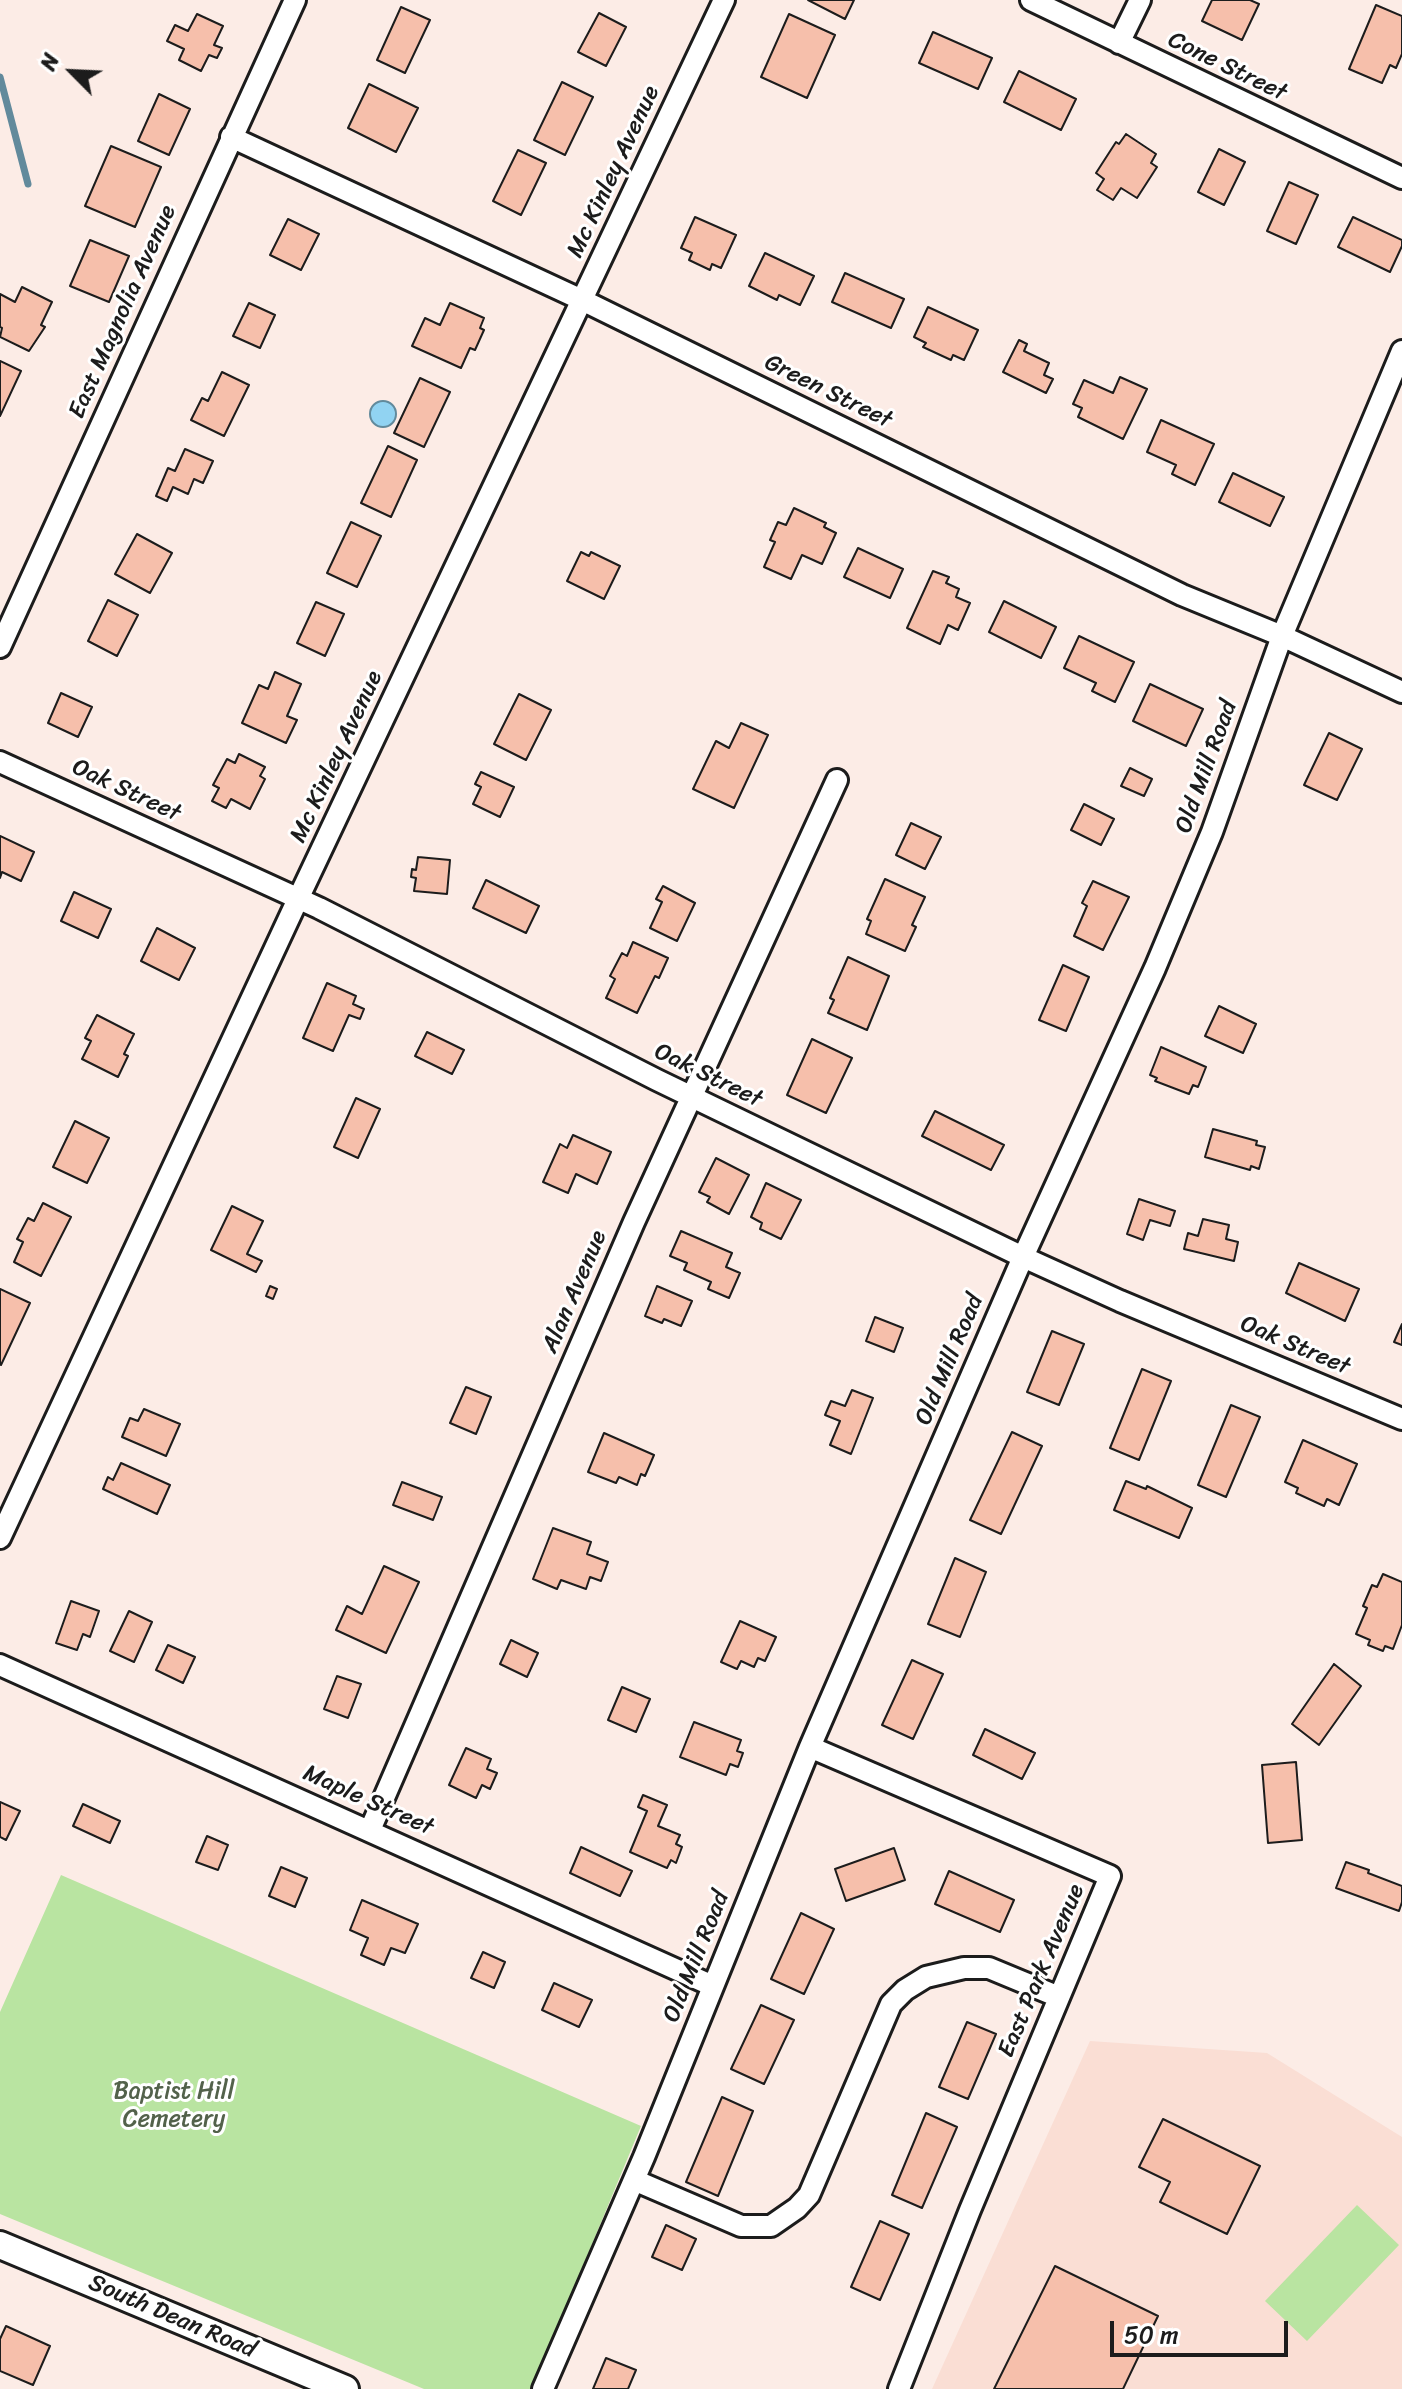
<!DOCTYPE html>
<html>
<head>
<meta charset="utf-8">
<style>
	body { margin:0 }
	#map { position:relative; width:1402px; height:2389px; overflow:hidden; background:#fcece6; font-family:Sriracha,sans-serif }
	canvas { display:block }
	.north { position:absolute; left:32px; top:32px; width:80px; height:80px; -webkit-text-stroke:6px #fff; paint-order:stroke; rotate:294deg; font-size:22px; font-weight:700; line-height:32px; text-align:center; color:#1c1c1c }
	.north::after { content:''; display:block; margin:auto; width:28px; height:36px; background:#1c1c1c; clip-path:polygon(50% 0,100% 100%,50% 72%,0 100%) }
	.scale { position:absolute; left:1110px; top:2321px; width:178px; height:36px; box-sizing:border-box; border:4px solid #1c1c1c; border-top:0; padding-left:10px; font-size:24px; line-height:28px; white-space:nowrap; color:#1c1c1c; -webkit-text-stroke:6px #fff; paint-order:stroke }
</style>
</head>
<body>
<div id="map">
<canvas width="1402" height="2389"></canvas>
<div class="north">N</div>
<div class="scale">50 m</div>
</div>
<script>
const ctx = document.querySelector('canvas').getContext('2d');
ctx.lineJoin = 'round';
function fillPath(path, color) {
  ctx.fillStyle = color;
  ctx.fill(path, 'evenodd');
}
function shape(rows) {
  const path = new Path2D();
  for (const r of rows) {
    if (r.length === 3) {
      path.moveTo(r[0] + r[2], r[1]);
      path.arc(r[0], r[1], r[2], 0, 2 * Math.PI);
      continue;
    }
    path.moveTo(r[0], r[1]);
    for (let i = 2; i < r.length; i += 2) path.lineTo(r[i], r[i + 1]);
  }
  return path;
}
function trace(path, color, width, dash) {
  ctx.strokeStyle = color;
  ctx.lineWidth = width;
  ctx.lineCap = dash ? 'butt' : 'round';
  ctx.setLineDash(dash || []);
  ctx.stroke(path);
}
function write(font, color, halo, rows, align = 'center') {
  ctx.font = font + ' Sriracha,sans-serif';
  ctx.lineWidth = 6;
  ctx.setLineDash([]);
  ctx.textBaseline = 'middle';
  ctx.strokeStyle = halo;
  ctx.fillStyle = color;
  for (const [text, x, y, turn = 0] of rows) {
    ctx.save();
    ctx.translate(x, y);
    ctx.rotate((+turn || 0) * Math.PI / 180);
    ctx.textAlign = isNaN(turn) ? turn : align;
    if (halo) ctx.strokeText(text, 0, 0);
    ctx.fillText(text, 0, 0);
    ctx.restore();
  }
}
fillPath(shape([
	[1090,2041,1267,2053,1402,2137,1402,2389,932,2389]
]), '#faded4');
fillPath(shape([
	[61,1875,641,2126,532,2389,424,2389,0,2214,0,2012],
	[1357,2205,1399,2245,1307,2341,1265,2301]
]), '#b9e4a1');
const water = shape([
	[383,414,13]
]);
fillPath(water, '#91d3f2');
trace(water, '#628a9c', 2);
trace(shape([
	[0,77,28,184]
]), '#628a9c', 7);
const building = shape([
	[808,0,854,0,845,19,808,0],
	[1212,0,1250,0,1259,4,1242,40,1202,21,1212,0],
	[1376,5,1402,16,1402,54,1396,68,1390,65,1382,83,1349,69,1376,5],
	[401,7,430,20,405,73,377,60,401,7],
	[599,13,626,27,606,66,578,52,599,13],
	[197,14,223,26,214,45,222,48,217,58,209,55,201,71,179,60,184,49,167,41,175,25,188,31,197,14],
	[789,14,835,35,807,98,761,77,789,14],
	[933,32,992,58,978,89,919,63,933,32],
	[1019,71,1076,99,1061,130,1004,102,1019,71],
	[562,82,593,97,565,155,534,140,562,82],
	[369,84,418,108,396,152,348,128,369,84],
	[159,94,190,109,169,155,138,141,159,94],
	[1126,134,1156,154,1151,163,1157,167,1137,198,1121,188,1113,200,1097,190,1104,179,1096,173,1116,142,1119,144,1126,134],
	[111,146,161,167,135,227,85,206,111,146],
	[1219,149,1245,162,1224,205,1198,192,1219,149],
	[518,150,546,163,521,215,493,201,518,150],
	[1289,182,1318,195,1296,244,1267,231,1289,182],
	[695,217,736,235,721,268,712,264,710,270,689,260,692,253,681,248,695,217],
	[1353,217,1402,240,1402,246,1390,272,1338,247,1353,217],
	[288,219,319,234,301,270,270,255,288,219],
	[90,240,129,256,109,302,70,286,90,240],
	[765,253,814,276,800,305,779,295,777,300,749,286,765,253],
	[845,273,904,299,891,328,832,302,845,273],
	[22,287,52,302,41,325,45,327,29,351,0,337,2,328,0,327,0,294,15,302,22,287],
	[249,303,275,315,260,348,233,336,249,303],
	[450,303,484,318,480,328,484,330,475,350,470,348,461,368,412,346,425,318,440,325,450,303],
	[928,307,978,330,964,360,953,355,951,360,923,347,926,343,914,337,928,307],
	[1019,340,1027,344,1024,351,1049,363,1044,375,1053,379,1046,393,1003,372,1019,340],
	[0,361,21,371,0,416,0,361],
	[222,372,249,385,224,436,191,420,202,398,208,401,222,372],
	[1120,377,1147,389,1123,439,1078,417,1082,408,1073,404,1084,380,1113,393,1120,377],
	[420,378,450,392,424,447,394,433,420,378],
	[1161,420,1214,444,1195,485,1172,474,1176,465,1147,452,1161,420],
	[388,446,417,460,391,517,361,503,388,446],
	[185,449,213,461,203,483,194,479,188,494,173,487,167,501,156,496,168,468,175,471,185,449],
	[1233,473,1284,497,1270,526,1219,502,1233,473],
	[794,508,826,523,824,527,836,533,822,564,802,555,791,579,764,567,775,542,770,540,778,522,786,525,794,508],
	[351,522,381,536,357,587,327,573,351,522],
	[137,534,172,553,150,593,115,574,137,534],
	[858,548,903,569,890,598,844,577,858,548],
	[581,552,589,556,591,552,620,566,604,599,567,581,581,552],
	[933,571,949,577,946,583,959,589,956,597,970,603,958,630,948,625,940,644,907,628,933,571],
	[108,600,138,615,117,656,88,641,108,600],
	[1004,601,1056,627,1041,658,989,632,1004,601],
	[316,602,344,614,325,656,297,643,316,602],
	[1079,636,1134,662,1115,702,1092,691,1096,683,1064,668,1079,636],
	[275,672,301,684,287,716,297,720,286,743,242,723,259,685,268,689,275,672],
	[1150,684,1203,709,1186,746,1133,721,1150,684],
	[61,693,92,707,78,737,48,723,61,693],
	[519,694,551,710,526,760,494,744,519,694],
	[741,723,768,735,734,808,693,789,716,741,729,748,741,723],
	[1329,733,1362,749,1337,800,1304,785,1329,733],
	[239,754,265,767,260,776,265,779,250,809,231,799,226,808,212,801,219,788,213,785,227,759,235,763,239,754],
	[1130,768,1152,779,1144,796,1121,786,1130,768],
	[481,772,514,787,500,817,473,804,481,787,475,784,481,772],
	[1084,804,1114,819,1101,845,1071,830,1084,804],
	[911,823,941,837,925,869,896,855,911,823],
	[0,836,34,852,21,881,2,872,0,878,0,836],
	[418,857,450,860,447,894,414,891,416,878,411,877,412,869,416,870,418,857],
	[885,879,925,897,912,925,916,927,905,951,866,934,871,921,867,919,885,879],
	[486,880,539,906,526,933,473,908,486,880],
	[1093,881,1129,897,1103,950,1074,936,1087,906,1082,903,1093,881],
	[663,886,695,903,677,941,650,928,662,902,656,899,663,886],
	[74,892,111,909,98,938,61,921,74,892],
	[157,928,195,948,179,980,141,961,157,928],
	[633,942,668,958,659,978,655,976,637,1013,606,998,615,979,610,976,622,953,627,956,633,942],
	[848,957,889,976,867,1030,828,1013,834,1000,830,998,848,957],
	[1063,965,1089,977,1066,1031,1039,1020,1063,965],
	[327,983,356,996,353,1004,364,1009,360,1019,349,1015,333,1051,303,1038,327,983],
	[1219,1006,1256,1024,1243,1053,1205,1036,1219,1006],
	[97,1015,134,1034,124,1054,128,1056,118,1077,82,1059,91,1041,85,1038,97,1015],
	[427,1032,464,1050,452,1074,415,1056,427,1032],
	[812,1039,852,1058,826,1113,787,1095,812,1039],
	[1161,1047,1206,1067,1198,1087,1193,1085,1189,1094,1155,1081,1157,1078,1150,1075,1161,1047],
	[356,1098,380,1109,358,1158,334,1147,356,1098],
	[935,1111,1004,1145,991,1170,922,1136,935,1111],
	[75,1121,109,1138,87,1183,53,1167,75,1121],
	[1213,1129,1257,1141,1256,1145,1265,1147,1259,1169,1251,1166,1250,1170,1205,1157,1213,1129],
	[573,1135,611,1152,597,1184,576,1174,568,1193,543,1182,560,1144,567,1148,573,1135],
	[716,1158,749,1175,729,1214,707,1202,710,1197,699,1192,716,1158],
	[766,1183,801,1200,781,1239,760,1229,762,1223,751,1217,766,1183],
	[1139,1199,1175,1211,1170,1226,1150,1220,1143,1240,1127,1234,1139,1199],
	[43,1203,71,1217,41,1276,14,1262,23,1242,17,1239,28,1218,34,1221,43,1203],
	[232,1206,263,1221,247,1254,262,1261,256,1272,211,1250,232,1206],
	[1203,1219,1229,1225,1226,1239,1238,1242,1234,1261,1184,1249,1188,1233,1198,1236,1203,1219],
	[681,1231,732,1253,726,1267,740,1273,729,1298,708,1289,711,1282,684,1270,687,1263,670,1256,681,1231],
	[1299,1263,1359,1289,1345,1321,1286,1293,1299,1263],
	[270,1286,277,1289,273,1299,266,1296,270,1286],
	[657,1286,692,1301,681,1326,664,1319,662,1323,645,1316,657,1286],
	[0,1289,30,1303,1,1365,0,1364,0,1289],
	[875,1317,903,1328,894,1352,866,1341,875,1317],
	[1402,1324,1402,1345,1394,1342,1402,1324],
	[1052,1331,1084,1344,1059,1405,1027,1392,1052,1331],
	[1142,1369,1171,1381,1139,1460,1110,1448,1142,1369],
	[466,1387,491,1397,476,1434,450,1423,466,1387],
	[852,1390,873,1398,851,1454,830,1445,840,1421,825,1415,831,1401,845,1406,852,1390],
	[1231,1405,1260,1417,1226,1497,1198,1485,1231,1405],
	[144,1409,180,1424,166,1456,122,1437,130,1418,138,1421,144,1409],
	[1012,1432,1042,1446,1001,1534,970,1520,1012,1432],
	[604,1433,654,1455,645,1476,641,1474,637,1485,619,1477,616,1483,588,1472,604,1433],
	[1303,1440,1357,1464,1339,1505,1327,1499,1324,1506,1296,1493,1298,1488,1285,1482,1303,1440],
	[121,1463,170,1485,157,1514,103,1489,108,1477,113,1480,121,1463],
	[1126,1481,1146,1489,1147,1486,1192,1508,1179,1538,1114,1510,1126,1481],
	[402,1482,442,1497,433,1520,393,1505,402,1482],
	[553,1528,591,1542,587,1554,608,1562,601,1581,590,1577,586,1589,561,1580,557,1589,533,1579,553,1528],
	[955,1558,986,1572,960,1637,928,1624,955,1558],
	[384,1566,419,1582,386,1653,336,1630,347,1606,362,1614,384,1566],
	[1383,1574,1402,1582,1402,1625,1393,1649,1385,1646,1383,1651,1368,1645,1370,1640,1356,1634,1367,1608,1363,1606,1372,1585,1377,1587,1383,1574],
	[71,1601,99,1611,90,1637,83,1634,77,1650,56,1643,71,1601],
	[129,1611,152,1622,134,1662,110,1651,129,1611],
	[740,1621,776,1637,765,1661,758,1658,754,1667,741,1661,737,1669,721,1662,740,1621],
	[511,1640,538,1653,527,1677,500,1664,511,1640],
	[168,1645,195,1657,183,1683,156,1670,168,1645],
	[912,1660,943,1674,913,1739,882,1725,912,1660],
	[1334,1664,1361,1686,1319,1745,1292,1724,1334,1664],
	[337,1676,361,1684,348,1718,324,1709,337,1676],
	[622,1687,650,1699,636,1732,608,1720,622,1687],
	[694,1722,741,1740,737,1751,743,1753,738,1767,730,1764,726,1775,680,1757,694,1722],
	[985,1729,1035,1753,1022,1779,973,1755,985,1729],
	[466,1748,491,1759,487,1769,497,1773,490,1789,482,1785,476,1798,449,1785,466,1748],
	[1296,1762,1302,1840,1268,1843,1262,1765,1296,1762],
	[643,1795,667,1805,658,1826,680,1835,676,1844,682,1847,676,1863,671,1860,667,1868,630,1852,647,1811,638,1807,643,1795],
	[0,1802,20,1811,6,1840,0,1837,0,1802],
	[83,1804,120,1821,110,1843,73,1826,83,1804],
	[207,1836,228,1845,218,1870,196,1862,207,1836],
	[581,1847,632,1871,620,1896,570,1873,581,1847],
	[894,1848,905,1880,846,1901,835,1869,894,1848],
	[1346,1862,1369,1870,1368,1873,1402,1886,1402,1902,1399,1911,1336,1888,1346,1862],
	[281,1867,307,1878,295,1907,269,1896,281,1867],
	[949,1871,1014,1900,1000,1932,935,1904,949,1871],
	[362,1900,418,1924,405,1953,391,1948,384,1965,361,1955,368,1938,350,1930,362,1900],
	[801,1913,834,1929,804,1994,771,1979,801,1913],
	[483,1952,505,1962,494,1988,471,1978,483,1952],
	[554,1983,592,2000,579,2027,542,2010,554,1983],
	[761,2005,794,2020,764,2084,731,2069,761,2005],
	[967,2022,996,2034,968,2099,939,2087,967,2022],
	[722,2097,753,2111,718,2196,686,2182,722,2097],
	[926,2113,957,2127,922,2208,892,2195,926,2113],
	[1163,2119,1260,2166,1227,2234,1160,2202,1170,2182,1139,2167,1163,2119],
	[880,2221,909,2234,880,2300,851,2287,880,2221],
	[666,2225,696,2239,682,2270,652,2257,666,2225],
	[1055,2266,1158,2316,1123,2389,994,2389,1055,2266],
	[6,2326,50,2346,33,2385,0,2371,0,2339,6,2326],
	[606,2358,636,2370,628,2389,593,2389,606,2358]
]);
fillPath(building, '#f6bfab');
trace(building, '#1c1c1c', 2);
const minor = shape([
	[1031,0,1402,178],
	[1119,43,1140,0],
	[231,137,582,300,1182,595,1282,636,1402,692],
	[0,647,295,0],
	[0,762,319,908,657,1080,1023,1257,1120,1301,1402,1419],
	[0,1538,298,899,724,0],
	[0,1665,713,1986],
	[810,1747,1110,1876,970,2210,899,2389],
	[370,1830,634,1222,837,780],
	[634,2180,741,2226,771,2226,797,2208,809,2195,891,2004,905,1990,926,1977,964,1968,989,1968,1059,1997],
	[543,2389,644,2157,810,1747,1023,1257,1155,968,1212,832,1282,636,1402,351]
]);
const tertiary = shape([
	[0,2245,345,2389]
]);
trace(minor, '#1c1c1c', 26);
trace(tertiary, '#1c1c1c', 32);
trace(minor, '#fff', 20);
trace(tertiary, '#fff', 26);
write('24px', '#1c1c1c', '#fff', [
	["Cone Street",1227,67,26],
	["Mc Kinley Avenue",614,172,-65],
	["East Magnolia Avenue",123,312,-66],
	["Green Street",828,392,26],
	["Mc Kinley Avenue",337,757,-65],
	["Old Mill Road",1207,767,-70],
	["Oak Street",126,791,25],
	["Oak Street",708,1076,26],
	["Alan Avenue",575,1292,-67],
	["Oak Street",1295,1346,23],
	["Old Mill Road",950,1360,-67],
	["Maple Street",368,1801,24],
	["Old Mill Road",697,1957,-68],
	["East Park Avenue",1042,1971,-67],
	["South Dean Road",172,2317,23]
]);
write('24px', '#53624b', '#fff', [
	["Baptist Hill",174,2092],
	["Cemetery",174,2120]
]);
</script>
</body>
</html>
